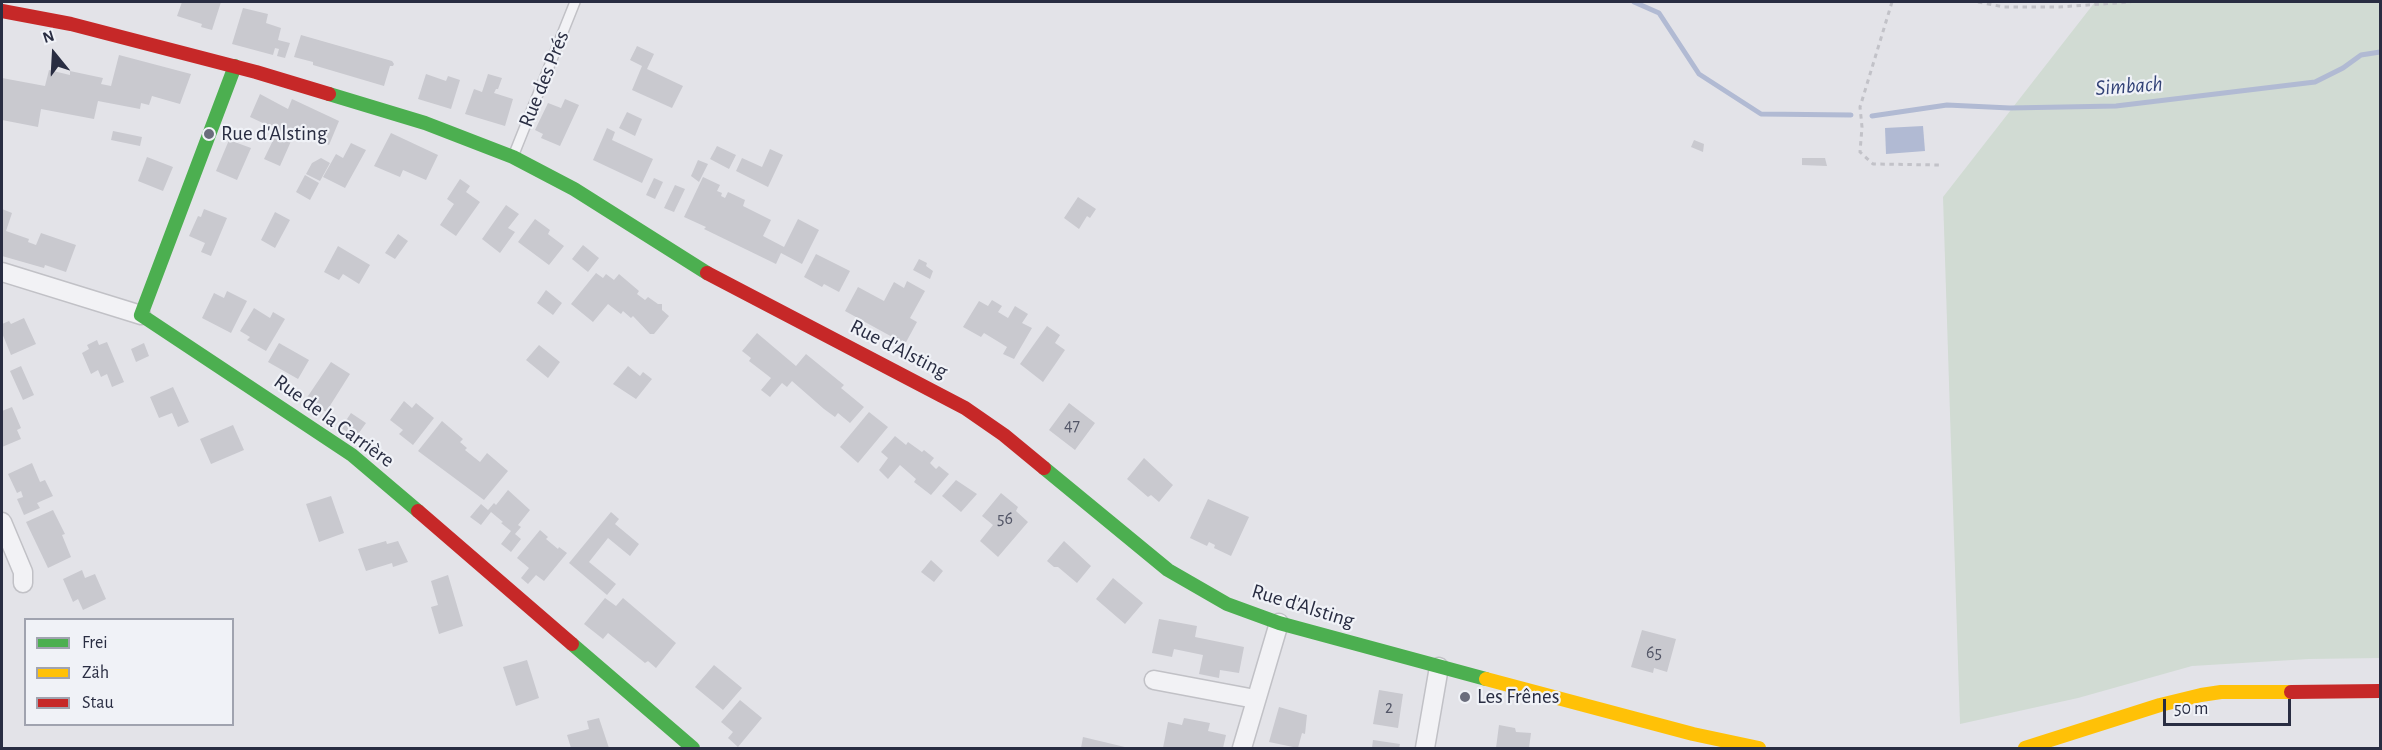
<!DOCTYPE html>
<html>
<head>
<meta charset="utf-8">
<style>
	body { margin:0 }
	#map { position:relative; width:2382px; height:750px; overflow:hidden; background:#e3e3e8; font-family:"Alegreya Sans",sans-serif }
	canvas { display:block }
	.frame { position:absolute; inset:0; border:3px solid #292d42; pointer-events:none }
	.legend { position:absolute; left:24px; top:618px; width:210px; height:108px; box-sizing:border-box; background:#f0f2f7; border:2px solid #a0a3af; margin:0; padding:8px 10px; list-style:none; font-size:18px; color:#292d42 }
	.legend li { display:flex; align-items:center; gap:12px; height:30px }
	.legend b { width:30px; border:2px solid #a0a3af }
	.north { position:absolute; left:24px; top:24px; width:60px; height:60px; -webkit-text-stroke:4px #f0f2f7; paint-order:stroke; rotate:342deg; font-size:16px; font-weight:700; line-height:24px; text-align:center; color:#292d42 }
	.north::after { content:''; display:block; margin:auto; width:21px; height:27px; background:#292d42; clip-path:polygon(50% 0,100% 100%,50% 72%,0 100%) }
	.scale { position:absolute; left:2163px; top:699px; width:128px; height:27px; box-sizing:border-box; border:3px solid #292d42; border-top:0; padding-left:8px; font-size:18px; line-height:21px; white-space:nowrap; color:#292d42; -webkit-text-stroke:4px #f0f2f7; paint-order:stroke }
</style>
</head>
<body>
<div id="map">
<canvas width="2382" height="750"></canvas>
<div class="frame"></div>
<ul class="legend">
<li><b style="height:8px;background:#4caf50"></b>Frei</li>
<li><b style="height:8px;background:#ffc107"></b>Zäh</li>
<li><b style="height:8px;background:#c62828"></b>Stau</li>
</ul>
<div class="north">N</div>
<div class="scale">50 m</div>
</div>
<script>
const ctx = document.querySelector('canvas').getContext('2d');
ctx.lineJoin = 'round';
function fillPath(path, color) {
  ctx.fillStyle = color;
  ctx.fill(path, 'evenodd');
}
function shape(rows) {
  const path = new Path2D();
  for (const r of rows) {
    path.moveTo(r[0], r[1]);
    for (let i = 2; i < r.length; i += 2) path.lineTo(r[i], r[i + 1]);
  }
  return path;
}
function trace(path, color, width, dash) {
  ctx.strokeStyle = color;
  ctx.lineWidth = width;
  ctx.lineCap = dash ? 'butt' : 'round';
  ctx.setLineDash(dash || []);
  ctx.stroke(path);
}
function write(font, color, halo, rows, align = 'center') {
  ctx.font = font + ' "Alegreya Sans",sans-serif';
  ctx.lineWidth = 4.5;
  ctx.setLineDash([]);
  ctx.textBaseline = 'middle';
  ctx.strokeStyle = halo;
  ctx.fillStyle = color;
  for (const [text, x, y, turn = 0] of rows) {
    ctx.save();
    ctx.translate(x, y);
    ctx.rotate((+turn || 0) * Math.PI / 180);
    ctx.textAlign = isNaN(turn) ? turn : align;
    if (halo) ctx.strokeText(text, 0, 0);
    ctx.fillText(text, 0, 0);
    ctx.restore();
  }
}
fillPath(shape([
	[2095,2,2380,2,2380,658,2309,659,2192,666,2078,698,1960,724,1943,197]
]), '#d1dbd3');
fillPath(shape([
	[1923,126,1925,151,1886,154,1885,128]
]), '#b1bad3');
trace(shape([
	[1634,2,1659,13,1699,74,1761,114,1851,115],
	[1872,116,1947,105,2010,108,2116,106,2315,82,2343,68,2361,55,2380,52]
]), '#b1bad3', 5);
fillPath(shape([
	[182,2,221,2,212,30,201,27,202,24,177,16],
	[243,8,268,14,266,23,281,28,278,40,290,43,285,58,277,56,279,49,275,48,273,55,232,44],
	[301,35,392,61,394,64,393,66,390,66,384,86,313,65,313,62,294,57],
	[637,46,654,54,647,69,683,86,672,108,632,90,642,66,630,60],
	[119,55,191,74,180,104,152,96,149,105,141,103,140,109,98,101,94,119,41,109,38,127,2,120,2,78,45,86,49,70,70,75,70,71,103,78,101,84,111,86],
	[426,74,446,81,448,76,460,80,451,109,418,99],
	[488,74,502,78,498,89,496,89,494,93,513,99,505,126,465,114,474,89,482,92],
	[260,94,288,109,292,99,339,121,329,145,318,140,319,136,307,131,305,136,289,129,286,136,292,139,280,166,264,159,278,130,250,117],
	[565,99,579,105,560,146,541,138,543,134,535,130,548,103,561,108],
	[627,112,642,119,635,136,619,128],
	[607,128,615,132,612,140,653,159,642,183,593,160],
	[113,131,142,137,140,146,111,140],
	[391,133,438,155,426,180,403,170,400,177,374,166],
	[229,140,251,148,237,180,216,171],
	[1694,140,1704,144,1703,152,1691,147],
	[351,143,366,150,345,188,323,177,336,154,343,158],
	[717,146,736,155,729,169,710,159],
	[770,149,783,155,768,187,736,171,742,158,762,167],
	[147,157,173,167,163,191,138,181],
	[321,158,330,163,320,181,306,174,312,163],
	[1802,158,1825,158,1827,166,1802,165],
	[698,160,708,164,699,182,691,176],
	[305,175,319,183,310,200,296,192],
	[703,177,720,185,717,191,722,193,721,196,725,198,728,192,745,200,743,206,771,220,763,236,784,247,798,219,819,230,802,264,781,253,776,264,704,229,706,227,684,217],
	[654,178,663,182,655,199,646,195],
	[460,179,470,186,466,192,480,202,456,236,440,225,454,204,447,199],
	[675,185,685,189,674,212,664,208],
	[1078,197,1096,209,1090,218,1087,216,1079,229,1064,218],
	[506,205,519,214,508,228,515,232,500,253,482,239],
	[2,209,12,213,6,231,29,239,28,242,36,245,41,233,76,245,66,272,45,265,44,268,2,256],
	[204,209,227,218,211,256,201,252,205,243,189,236,198,216,201,217],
	[275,212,290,220,275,248,261,240],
	[535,219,550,230,548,234,564,246,549,265,518,242],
	[398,234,408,241,395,259,385,253],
	[583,245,599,258,588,272,572,259],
	[338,246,370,265,359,284,343,274,339,280,324,272],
	[816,254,850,271,839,292,824,284,822,287,804,277],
	[919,259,927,263,926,266,933,271,930,279,913,270],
	[596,273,603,278,606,274,614,280,619,274,639,291,637,294,645,300,648,297,658,304,662,304,662,310,669,316,654,334,650,334,633,316,631,318,623,311,621,314,608,304,593,322,571,304],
	[907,281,925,291,910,318,917,322,905,344,845,311,858,287,884,301,894,282,904,288],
	[546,290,562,303,553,315,537,303],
	[227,291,247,301,231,333,202,318,214,293,224,298],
	[992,300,1002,306,998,312,1008,318,1015,306,1028,314,1022,323,1032,328,1014,359,1003,354,1007,347,984,333,981,337,963,327,979,301,988,306],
	[254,308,270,318,273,312,285,319,266,351,247,340,250,337,240,331],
	[24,318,36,344,11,355,2,333,2,324,9,321,11,324],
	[1047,326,1060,335,1055,343,1065,350,1043,382,1020,364],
	[757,333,796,366,806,354,844,385,841,388,864,407,850,423,838,413,835,417,824,409,792,381,787,387,782,383,770,397,761,390,771,378,749,361,751,358,742,351],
	[97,340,99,345,107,342,124,382,112,387,107,374,101,377,98,370,91,374,82,353,89,349,87,345],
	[144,343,149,356,136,362,131,349],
	[279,343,309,360,298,379,268,362],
	[539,345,560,362,548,378,526,360],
	[331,362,350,374,326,412,306,399],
	[21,366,34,395,23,400,10,371],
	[628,366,640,376,643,372,652,379,636,399,613,384],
	[173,387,189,422,178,427,172,413,159,418,150,397],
	[404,401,412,408,416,403,434,418,413,445,399,434,403,430,390,420],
	[1069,403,1095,423,1075,450,1049,430],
	[12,407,21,428,17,430,21,439,2,447,2,411],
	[869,412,888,427,858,463,840,447],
	[351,413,366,423,356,437,341,428],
	[442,421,463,439,460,442,467,448,465,450,480,462,487,453,508,471,484,500,418,451],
	[233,425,244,450,211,464,200,439],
	[895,436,906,445,908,442,922,452,924,450,934,458,930,463,936,469,939,466,949,474,931,495,914,482,916,479,900,465,888,479,879,470,888,458,881,452],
	[1144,458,1173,485,1159,502,1151,495,1148,497,1127,479],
	[32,463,40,482,45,480,53,496,37,503,40,508,24,515,17,499,23,497,21,491,17,493,8,474],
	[956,480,977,494,961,512,942,496],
	[508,490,530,510,518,525,521,527,515,534,521,539,511,552,501,544,511,531,501,523,503,522,491,512,481,525,470,517,481,504,488,510,494,503,496,505],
	[1001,493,1018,507,1016,511,1028,522,998,557,980,541,993,525,982,516],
	[331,496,344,533,319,542,306,504],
	[1208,499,1249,517,1231,556,1214,548,1215,545,1209,542,1207,546,1190,538],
	[53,510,65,534,62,535,71,557,48,568,26,522],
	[611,512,619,519,615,524,639,544,630,556,608,538,589,562,616,584,607,595,569,563],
	[540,530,548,537,546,539,558,549,559,547,567,553,544,581,536,575,528,584,521,578,529,568,517,558],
	[386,541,387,544,398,541,408,562,393,567,392,563,366,571,358,549],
	[1064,541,1091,566,1077,583,1058,567,1054,567,1047,561],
	[931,560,943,571,934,582,921,572],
	[82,570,85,578,95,574,106,599,83,610,78,599,73,602,63,579],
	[448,575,463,626,439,634,431,607,438,605,431,581],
	[1113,578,1143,603,1125,624,1096,599],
	[605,598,616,606,623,598,676,643,656,668,648,661,645,663,608,633,603,639,584,624],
	[1159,619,1197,626,1195,637,1244,647,1239,673,1220,670,1219,678,1199,674,1203,655,1174,649,1172,657,1152,653],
	[1642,630,1676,639,1667,672,1654,668,1653,673,1631,667],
	[527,660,539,698,516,706,503,667],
	[714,665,742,688,723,710,695,687],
	[1379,690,1403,694,1398,728,1373,724],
	[740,700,762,718,738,747,728,738,733,732,721,722],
	[1279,707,1307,715,1305,734,1302,733,1298,748,1269,742],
	[599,718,609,748,571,748,567,735,589,729,587,721],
	[1184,718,1210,723,1208,731,1226,735,1223,748,1163,748,1168,722,1182,725],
	[1499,725,1515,728,1516,732,1531,733,1529,748,1496,748],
	[1083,737,1129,748,1081,748],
	[1373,740,1400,744,1399,748,1372,748]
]), '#c9c9cf');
const lane = shape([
	[514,154,575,2]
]);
const street = shape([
	[2,272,141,315],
	[2,522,23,572,23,583],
	[1154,680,1255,699],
	[1242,748,1279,623],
	[1425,748,1439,667]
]);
trace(lane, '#c1c1c6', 12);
trace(street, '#c1c1c6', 21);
trace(shape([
	[1892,2,1860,107,1862,127,1860,152,1873,164,1941,165],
	[1978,2,2004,7,2059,7,2131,2]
]), '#c2c2c8', 3, [4.5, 4.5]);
trace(lane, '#f2f2f5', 9);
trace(street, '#f2f2f5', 18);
trace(shape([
	[235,66,141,315,352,455,418,511],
	[329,94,425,123,513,157,574,189,707,273],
	[1044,468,1168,570,1227,604,1279,623,1486,679],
	[572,644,693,748]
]), '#4caf50', 14);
trace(shape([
	[1486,679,1693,734,1759,748],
	[2025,748,2160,705,2201,695,2221,692,2291,692]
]), '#ffc107', 14);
trace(shape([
	[2,11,71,24,256,72,329,94],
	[707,273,965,408,1004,435,1044,468],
	[418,511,572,644],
	[2291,692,2380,691]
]), '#c62828', 14);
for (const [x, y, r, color] of [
	[209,134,6,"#6a6d7c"],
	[1465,697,6,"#6a6d7c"]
]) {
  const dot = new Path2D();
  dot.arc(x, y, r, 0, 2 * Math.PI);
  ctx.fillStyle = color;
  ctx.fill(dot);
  trace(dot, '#f0f2f7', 2);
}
write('18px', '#535667', null, [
	["47",1072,426],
	["56",1005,519],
	["65",1654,653],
	["2",1389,708]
]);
write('21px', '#292d42', '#f0f2f7', [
	["Rue des Prés",544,79,-68],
	["Rue d'Alsting",899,349,27],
	["Rue de la Carrière",334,421,36],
	["Rue d'Alsting",1303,606,17]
]);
write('21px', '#292d42', '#f0f2f7', [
	["Rue d'Alsting",221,134],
	["Les Frênes",1477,697]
], 'left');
write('italic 22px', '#324276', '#f0f2f7', [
	["Simbach",2129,86,-4]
]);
</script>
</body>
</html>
